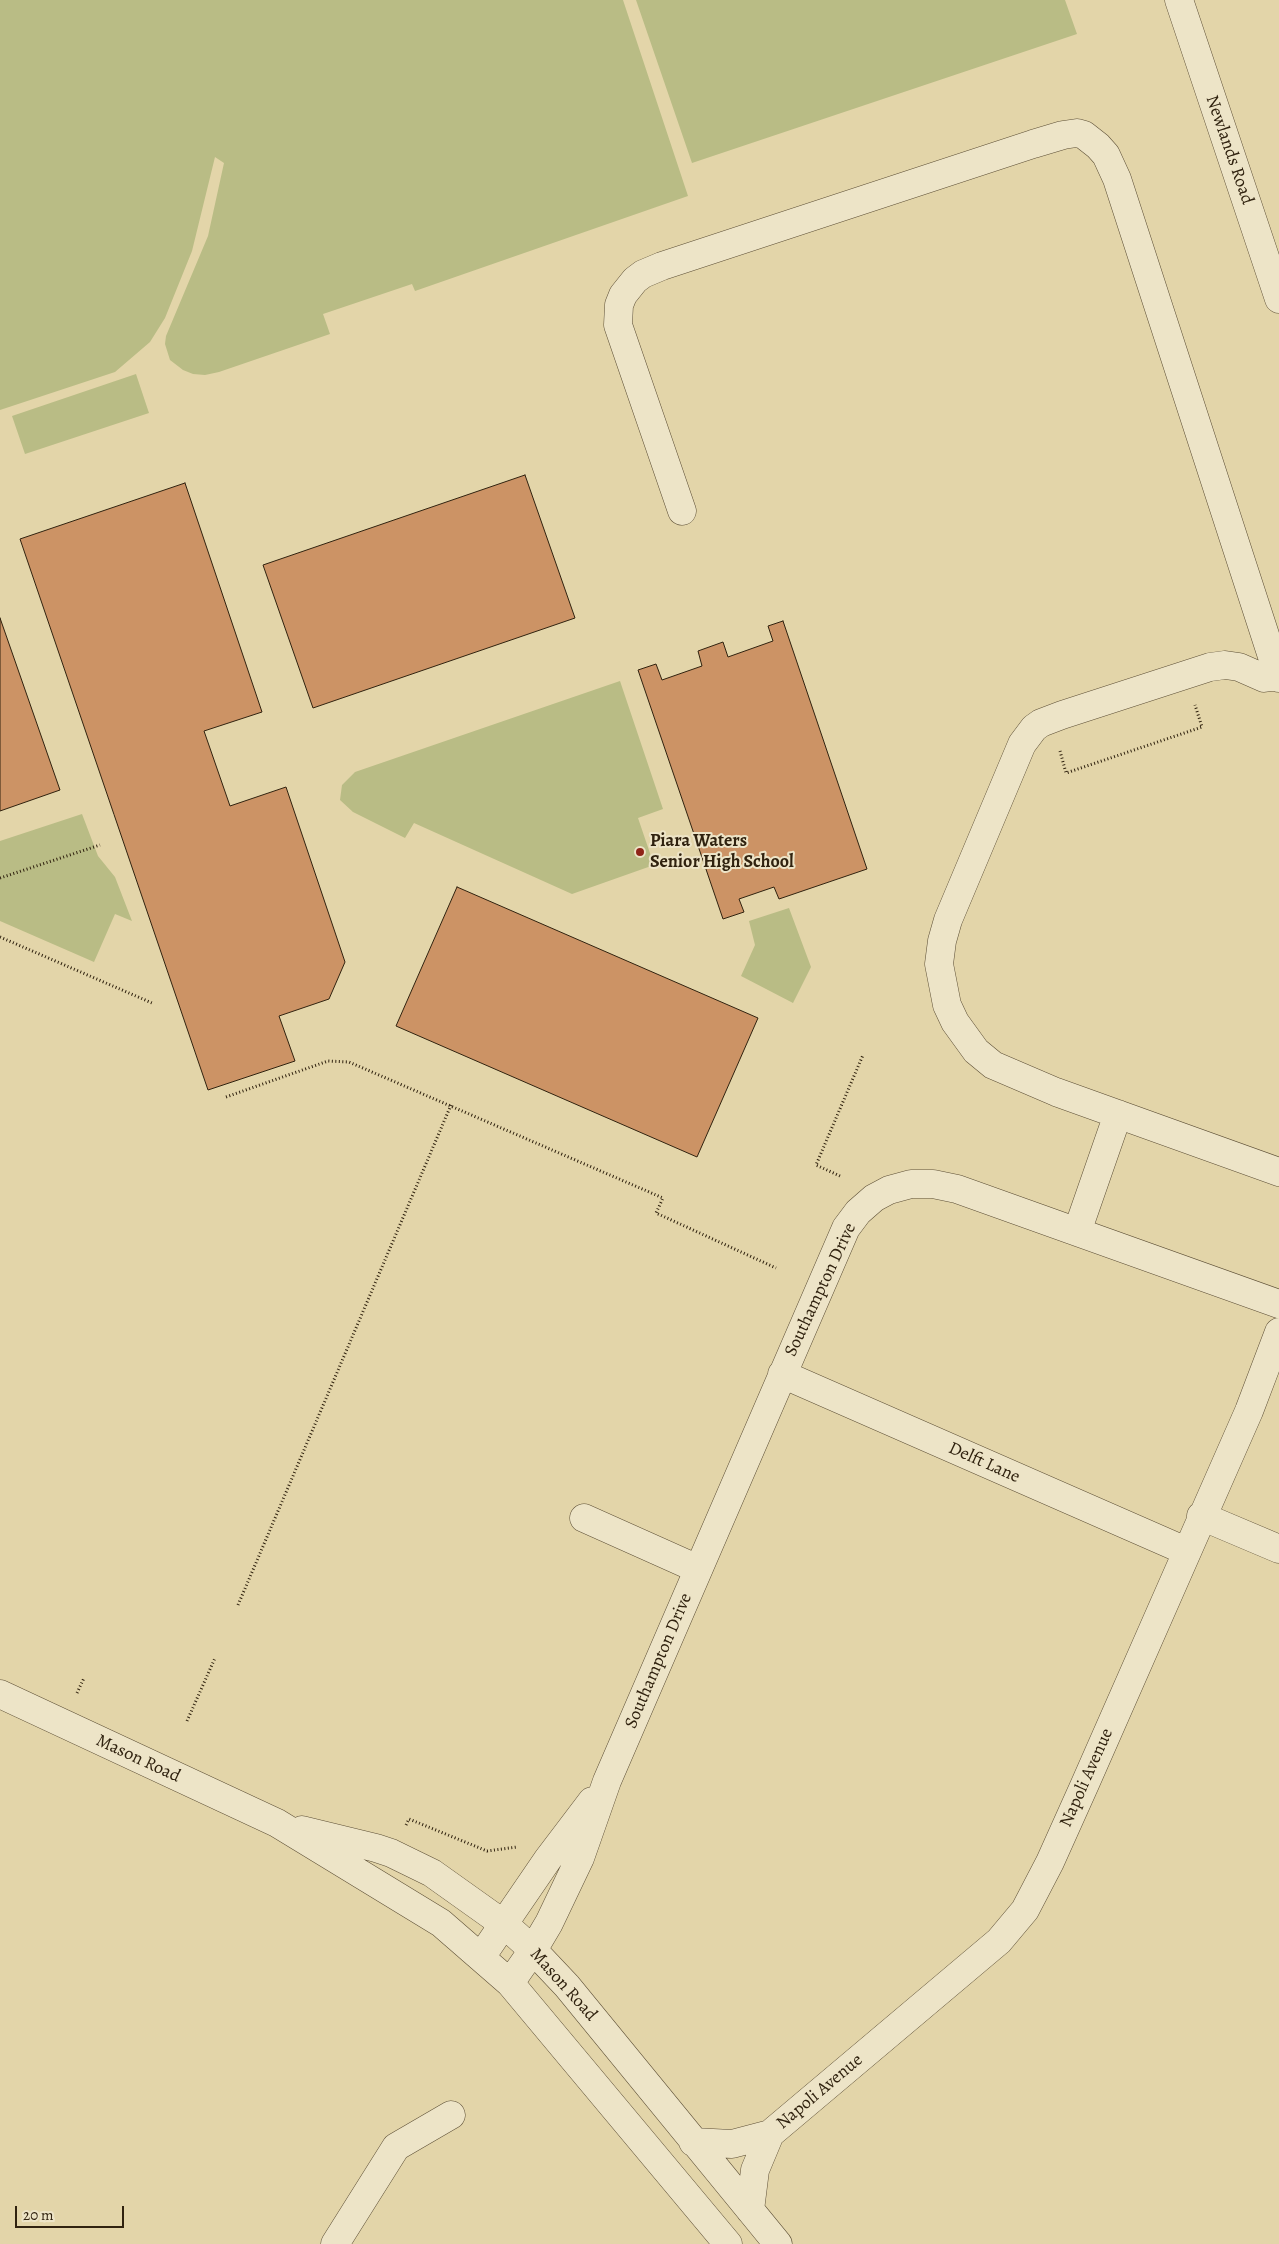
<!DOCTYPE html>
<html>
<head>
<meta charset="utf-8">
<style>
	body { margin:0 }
	#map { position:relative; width:1279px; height:2244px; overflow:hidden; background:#e3d5a9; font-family:Alegreya,serif }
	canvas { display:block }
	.scale { position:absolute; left:15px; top:2206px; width:109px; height:22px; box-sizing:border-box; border:2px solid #30220f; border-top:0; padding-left:6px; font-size:15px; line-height:18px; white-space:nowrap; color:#30220f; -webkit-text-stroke:4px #ede4c7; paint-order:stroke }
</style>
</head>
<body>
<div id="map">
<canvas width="1279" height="2244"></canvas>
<div class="scale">20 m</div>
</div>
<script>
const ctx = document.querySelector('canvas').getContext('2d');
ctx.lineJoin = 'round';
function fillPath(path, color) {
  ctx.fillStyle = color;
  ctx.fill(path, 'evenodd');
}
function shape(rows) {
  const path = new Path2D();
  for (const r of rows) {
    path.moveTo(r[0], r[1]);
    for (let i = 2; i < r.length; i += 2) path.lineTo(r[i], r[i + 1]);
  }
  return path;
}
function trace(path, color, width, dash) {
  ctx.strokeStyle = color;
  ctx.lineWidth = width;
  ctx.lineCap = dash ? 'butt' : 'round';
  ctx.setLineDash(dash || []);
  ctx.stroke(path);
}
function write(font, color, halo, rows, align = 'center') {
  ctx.font = font + ' Alegreya,serif';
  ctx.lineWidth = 4;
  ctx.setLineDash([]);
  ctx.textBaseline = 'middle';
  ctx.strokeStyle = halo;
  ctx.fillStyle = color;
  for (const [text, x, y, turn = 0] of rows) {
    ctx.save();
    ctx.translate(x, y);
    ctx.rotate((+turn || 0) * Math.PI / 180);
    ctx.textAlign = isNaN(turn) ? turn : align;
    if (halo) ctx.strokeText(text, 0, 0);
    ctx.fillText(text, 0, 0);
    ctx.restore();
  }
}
fillPath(shape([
	[0,0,623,0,688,196,415,291,412,284,323,314,330,334,219,372,205,375,193,374,183,370,170,360,165,344,166,336,208,236,224,163,215,157,192,251,165,318,150,342,115,372,0,410],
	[636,0,1065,0,1077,34,692,163],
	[136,374,149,413,25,454,12,416],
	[620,681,663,809,638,818,654,865,572,894,414,823,405,838,353,812,340,800,342,785,355,772],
	[82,814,98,856,115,877,132,921,115,914,94,962,0,921,0,841],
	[789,908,811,967,793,1003,741,976,755,945,749,921]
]), '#b9bc85');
const building = shape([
	[525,475,575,618,313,708,263,565,525,475],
	[185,483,262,712,204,731,230,806,286,787,345,962,329,999,279,1016,295,1061,208,1090,20,539,185,483],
	[0,618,60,790,0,811,0,618],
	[783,621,867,869,779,899,774,887,739,899,744,912,723,919,638,670,656,664,662,680,702,666,698,651,723,642,728,657,773,641,768,626,783,621],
	[457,887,758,1018,697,1157,396,1026,457,887]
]);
fillPath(building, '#cc9365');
trace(building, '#30220f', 1);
const minor = shape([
	[1179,0,1279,299],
	[682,511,618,325,619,305,623,295,635,280,643,274,662,266,1033,144,1063,135,1077,133,1084,135,1098,146,1106,155,1117,179,1279,678],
	[1278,676,1264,678,1239,667,1225,665,1210,667,1062,715,1041,723,1034,728,1022,744,948,920,942,941,939,964,947,1005,955,1022,976,1051,993,1065,1056,1092,1279,1172],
	[1077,1232,1118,1114],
	[782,1374,1186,1551],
	[1201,1516,1279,1549],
	[584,1518,698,1569],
	[0,1694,277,1823,441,1923,510,1983,728,2244],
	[302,1830,376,1848,391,1853,432,1873,505,1925,533,1950,567,1986,778,2244],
	[481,1957,548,1859,592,1801],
	[510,1983,533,1950,549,1923,580,1858,607,1781,846,1228,858,1212,874,1198,889,1190,911,1184,933,1184,957,1189,1279,1304],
	[693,2142,732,2144,770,2134,999,1941,1025,1910,1050,1862,1085,1784,1249,1411,1279,1332],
	[750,2210,755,2170,770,2134],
	[335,2244,396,2147,451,2115]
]);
trace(minor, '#5d4f36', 29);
trace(shape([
	[1060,751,1066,773,1202,727,1195,705],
	[0,878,100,845],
	[0,937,152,1003],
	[226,1097,328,1061,349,1062,663,1198,656,1213,776,1268],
	[840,1176,816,1165,863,1055],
	[238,1605,451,1105],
	[77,1693,84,1678],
	[187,1721,215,1658],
	[406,1825,409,1819,487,1851,517,1847]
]), '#30220f', 3, [1, 2.5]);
trace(minor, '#ede4c7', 28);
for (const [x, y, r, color] of [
	[640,852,5,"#8f2418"]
]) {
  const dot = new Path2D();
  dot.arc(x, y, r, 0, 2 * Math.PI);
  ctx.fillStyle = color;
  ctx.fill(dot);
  trace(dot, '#ede4c7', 2);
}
write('18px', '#30220f', '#ede4c7', [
	["Newlands Road",1229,150,71],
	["Southampton Drive",821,1290,-65],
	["Delft Lane",984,1463,24],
	["Southampton Drive",659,1661,-67],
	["Mason Road",138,1759,25],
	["Napoli Avenue",1087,1778,-66],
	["Mason Road",563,1985,48],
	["Napoli Avenue",820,2092,-40]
]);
write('bold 18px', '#30220f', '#ede4c7', [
	["Piara Waters",650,842],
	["Senior High School",650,863]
], 'left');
</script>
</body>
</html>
